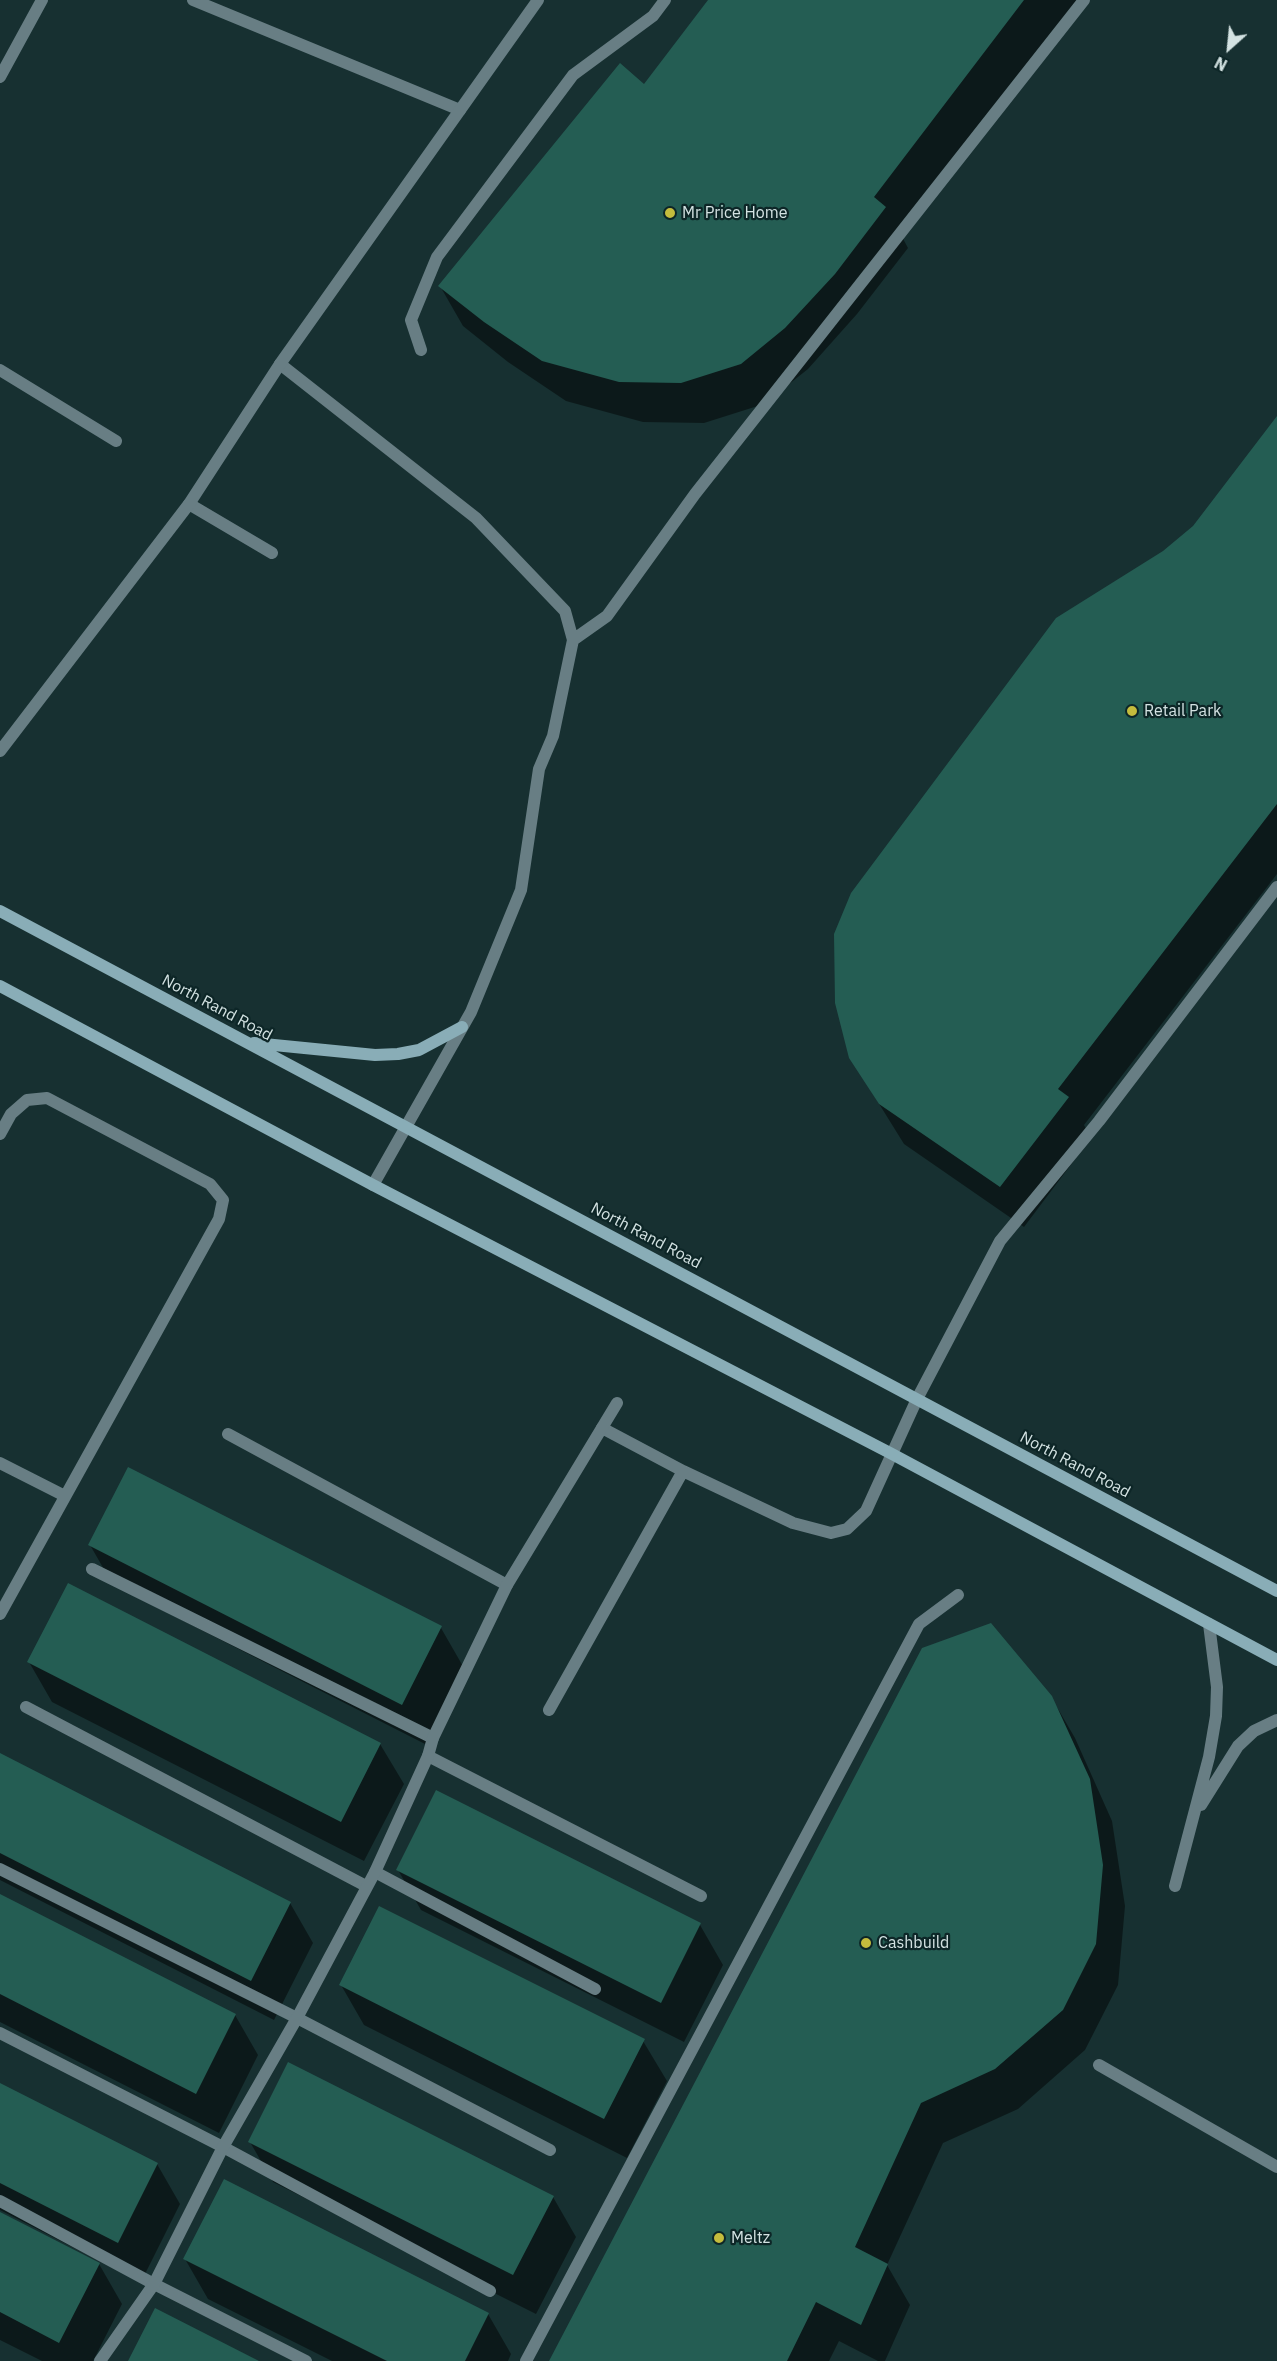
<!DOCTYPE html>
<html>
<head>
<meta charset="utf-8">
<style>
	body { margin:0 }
	#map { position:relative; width:1277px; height:2361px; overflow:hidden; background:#173031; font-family:"IBM Plex Sans",sans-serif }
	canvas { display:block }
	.north { position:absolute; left:1199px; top:18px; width:60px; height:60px; -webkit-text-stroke:4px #0d2627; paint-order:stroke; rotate:207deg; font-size:16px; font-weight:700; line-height:24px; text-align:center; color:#d3e2e2 }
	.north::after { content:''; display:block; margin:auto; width:21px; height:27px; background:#d3e2e2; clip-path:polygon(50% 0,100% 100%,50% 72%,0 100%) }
</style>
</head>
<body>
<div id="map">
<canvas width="1277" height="2361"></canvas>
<div class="north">N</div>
</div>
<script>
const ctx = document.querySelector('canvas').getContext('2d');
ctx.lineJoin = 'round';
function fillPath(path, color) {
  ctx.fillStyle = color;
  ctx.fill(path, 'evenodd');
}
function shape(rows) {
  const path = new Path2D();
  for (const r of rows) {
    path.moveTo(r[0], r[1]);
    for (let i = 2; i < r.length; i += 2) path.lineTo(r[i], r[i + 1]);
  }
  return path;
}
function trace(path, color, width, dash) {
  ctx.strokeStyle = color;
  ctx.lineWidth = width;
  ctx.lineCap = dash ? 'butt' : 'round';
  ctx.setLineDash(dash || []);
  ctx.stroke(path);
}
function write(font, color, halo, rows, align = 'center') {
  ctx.font = font + ' "IBM Plex Sans",sans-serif';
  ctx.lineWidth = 4.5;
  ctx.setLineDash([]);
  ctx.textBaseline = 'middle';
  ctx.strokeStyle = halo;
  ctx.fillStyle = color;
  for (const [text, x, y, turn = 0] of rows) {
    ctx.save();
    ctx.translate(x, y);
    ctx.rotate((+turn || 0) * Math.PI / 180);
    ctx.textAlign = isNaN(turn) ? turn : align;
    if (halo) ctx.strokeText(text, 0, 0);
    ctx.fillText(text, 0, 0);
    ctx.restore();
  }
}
fillPath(shape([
	[710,0,1077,0,900,233,908,248,857,314,808,369,764,404,704,423,643,422,566,401,508,362,463,326,440,286,645,86],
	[1277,419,1277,874,1084,1125,1091,1138,1024,1227,904,1144,850,1057,1164,552,1194,527],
	[90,1545,441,1628,464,1668,425,1744,113,1585],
	[29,1662,380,1744,404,1784,364,1861,52,1702],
	[1051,1697,1075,1738,1112,1821,1125,1906,1118,1985,1085,2050,1018,2109,943,2143,887,2265,910,2305,885,2361,878,2361,839,2341,829,2361,551,2361],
	[0,1755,290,1903,313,1943,274,2020,0,1880],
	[398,1870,700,1925,723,1965,684,2042,421,1910],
	[0,1896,235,2015,258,2055,219,2133,0,2022],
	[341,1985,643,2041,667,2081,627,2158,364,2025],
	[0,2084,157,2164,180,2204,141,2282,0,2210],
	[250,2142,553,2197,576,2237,536,2314,273,2182],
	[0,2214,99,2264,122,2304,93,2361,42,2361,0,2340],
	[185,2259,488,2314,511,2354,508,2361,332,2361,208,2299]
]), '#0007');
fillPath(shape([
	[708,0,1024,0,874,197,886,207,835,274,785,328,741,364,681,383,619,382,542,361,484,322,438,286,620,63,644,84],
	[1277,416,1277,804,1058,1089,1069,1097,1000,1187,879,1104,849,1058,835,1003,834,934,851,893,1056,618,1163,551,1193,526],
	[128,1467,442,1626,402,1705,88,1545],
	[68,1583,381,1743,341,1822,27,1662],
	[991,1623,1052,1696,1090,1779,1103,1865,1096,1944,1063,2010,995,2069,921,2103,855,2247,888,2264,861,2325,816,2302,787,2361,549,2361,922,1648],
	[0,1753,291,1902,251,1981,0,1853],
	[436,1790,701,1923,661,2003,396,1870],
	[0,1894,236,2014,196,2094,0,1994],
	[379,1906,645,2039,604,2119,339,1985],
	[288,2062,554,2196,513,2275,248,2142],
	[0,2083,158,2163,118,2243,0,2183],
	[224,2179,489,2313,465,2361,387,2361,183,2259],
	[0,2212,100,2263,59,2343,0,2312],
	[155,2308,259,2361,128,2361]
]), '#245d53');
trace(shape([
	[193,0,460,110],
	[0,77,42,0],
	[421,350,411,320,437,257,573,75,653,16,665,0],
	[280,364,476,518,565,611,573,640,553,736,539,769,521,890,471,1012,373,1185],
	[0,370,116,441],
	[189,504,272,553],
	[573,640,607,616,695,494,1084,0],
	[0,1134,11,1114,27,1100,47,1098,210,1184,223,1200,219,1219,0,1614],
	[602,1428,683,1471],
	[228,1434,507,1585],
	[0,1463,65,1496],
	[92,1569,433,1738],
	[26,1707,366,1886],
	[549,1710,683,1471,793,1523,831,1533,847,1529,866,1511,917,1399,1000,1241,1099,1121,1277,887],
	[428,1756,701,1896],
	[1201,1805,1238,1746,1254,1731,1277,1720],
	[0,1869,297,2018,550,2150],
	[375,1872,595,1989],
	[1175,1886,1209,1757,1216,1716,1217,1687,1209,1624],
	[0,2033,223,2147,490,2291],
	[1099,2065,1277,2167],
	[0,2201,154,2284,306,2361],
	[526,2361,919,1624,958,1595]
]), '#687e84', 12);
trace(shape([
	[0,751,189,504,280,364,538,0],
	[100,2361,154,2284,223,2147,297,2018,375,1872,428,1756,433,1738,507,1585,617,1403]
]), '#687e84', 12);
trace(shape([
	[0,911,1277,1591],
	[0,986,373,1185,892,1454,1277,1660],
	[254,1043,375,1055,398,1054,419,1050,462,1027]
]), '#89adb7', 12);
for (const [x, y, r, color] of [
	[670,213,6,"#c4bc3d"],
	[1132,711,6,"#c4bc3d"],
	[866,1943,6,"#c4bc3d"],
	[719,2238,6,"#c4bc3d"]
]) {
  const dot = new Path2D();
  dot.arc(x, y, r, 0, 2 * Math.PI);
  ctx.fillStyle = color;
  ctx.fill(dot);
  trace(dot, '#0d2627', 2);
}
write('16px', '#d3e2e2', '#0d2627', [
	["Mr Price Home",682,213],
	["Retail Park",1144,711],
	["Cashbuild",878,1943],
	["Meltz",731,2238]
], 'left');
write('16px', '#d3e2e2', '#0d2627', [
	["North Rand Road",217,1008,28],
	["North Rand Road",646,1236,28],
	["North Rand Road",1075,1465,28]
]);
</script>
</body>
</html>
